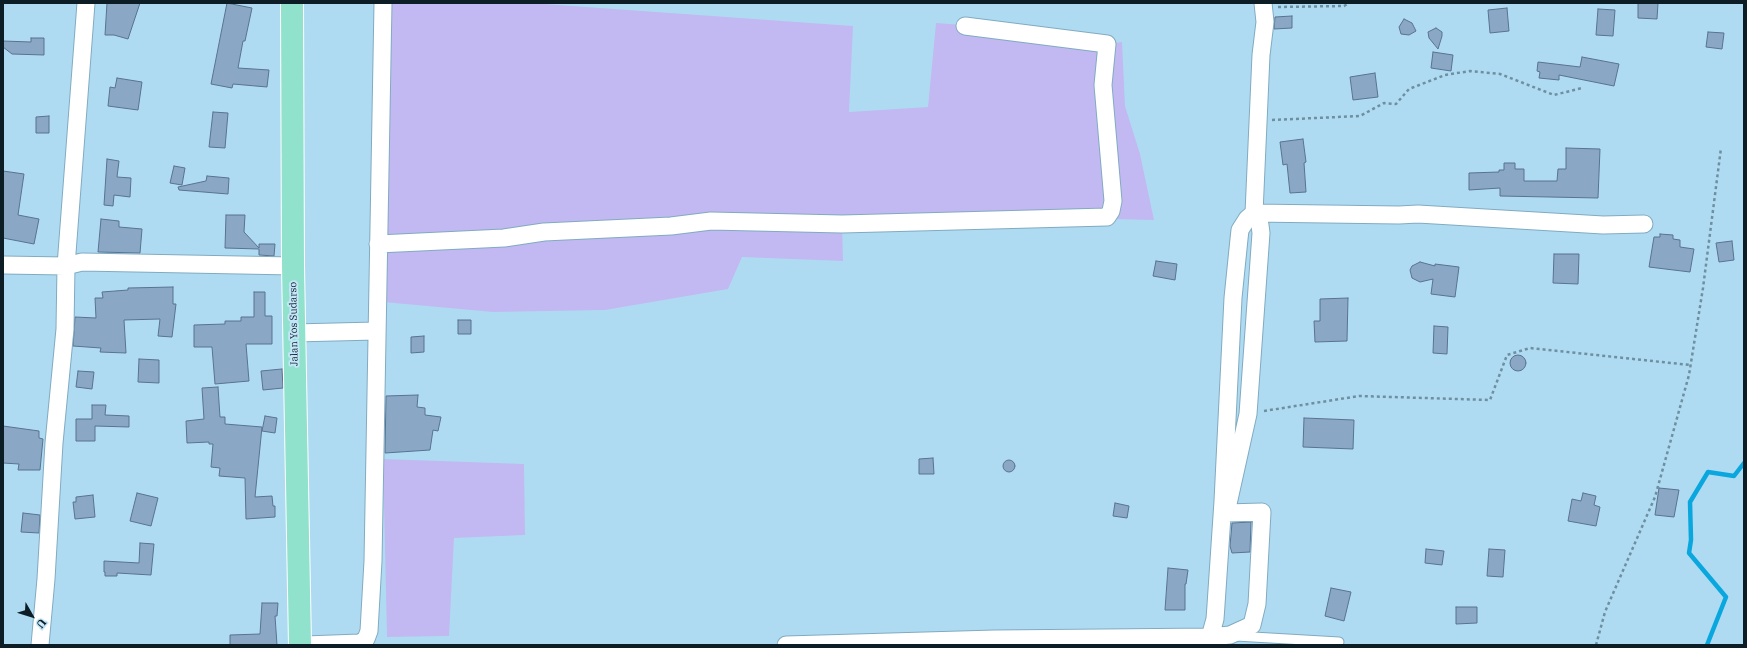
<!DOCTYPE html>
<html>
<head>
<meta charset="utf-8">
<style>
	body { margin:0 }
	#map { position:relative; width:1747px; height:648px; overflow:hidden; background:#afdbf2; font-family:"IBM Plex Serif",serif }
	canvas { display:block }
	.frame { position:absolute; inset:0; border:4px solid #0c1d26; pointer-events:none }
	.north { position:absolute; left:12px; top:596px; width:40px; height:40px; -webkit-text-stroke:3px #c4e6f9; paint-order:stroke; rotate:129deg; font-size:11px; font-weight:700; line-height:16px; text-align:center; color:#0c1d26 }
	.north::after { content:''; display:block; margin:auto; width:14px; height:18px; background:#0c1d26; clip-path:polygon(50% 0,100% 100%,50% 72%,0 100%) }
</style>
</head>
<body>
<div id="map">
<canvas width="1747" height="648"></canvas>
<div class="frame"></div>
<div class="north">U</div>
</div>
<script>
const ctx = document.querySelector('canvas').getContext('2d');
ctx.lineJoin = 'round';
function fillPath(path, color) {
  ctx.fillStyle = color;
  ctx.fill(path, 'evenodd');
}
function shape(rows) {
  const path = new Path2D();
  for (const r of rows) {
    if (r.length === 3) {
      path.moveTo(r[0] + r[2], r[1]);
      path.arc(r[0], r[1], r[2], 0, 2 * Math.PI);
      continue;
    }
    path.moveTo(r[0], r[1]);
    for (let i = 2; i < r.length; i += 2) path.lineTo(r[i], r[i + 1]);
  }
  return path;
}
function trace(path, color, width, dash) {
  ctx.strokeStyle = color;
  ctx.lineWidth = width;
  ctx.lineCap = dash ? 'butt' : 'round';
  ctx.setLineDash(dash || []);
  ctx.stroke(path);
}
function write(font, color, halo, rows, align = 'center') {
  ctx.font = font + ' "IBM Plex Serif",serif';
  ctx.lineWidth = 4;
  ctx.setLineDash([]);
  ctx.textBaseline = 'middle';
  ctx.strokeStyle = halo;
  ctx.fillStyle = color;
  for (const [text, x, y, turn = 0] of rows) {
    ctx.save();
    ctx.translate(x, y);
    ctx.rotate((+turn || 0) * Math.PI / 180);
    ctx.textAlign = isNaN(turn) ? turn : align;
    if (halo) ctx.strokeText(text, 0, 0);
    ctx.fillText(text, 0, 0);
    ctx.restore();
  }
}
fillPath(shape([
	[389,3,530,3,853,26,849,112,928,107,936,23,963,25,1107,44,1122,42,1125,106,1140,154,1154,220,1112,219,842,224,843,261,742,257,728,289,605,310,493,312,383,302],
	[383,459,524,464,525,535,454,538,449,636,387,637]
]), '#c2b9f2');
trace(shape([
	[1707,645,1726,597,1689,553,1691,540,1690,502,1708,472,1734,476,1744,463]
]), '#09a7de', 4.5);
const building = shape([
	[107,3,140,3,128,39,114,35,105,35,107,3],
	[227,3,252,8,245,41,243,41,238,68,269,70,267,87,233,84,232,88,211,84,227,3],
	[1638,3,1658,3,1657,19,1638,18,1638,3],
	[1507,8,1509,31,1490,33,1488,10,1507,8],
	[1598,9,1615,10,1613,36,1596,35,1598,9],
	[1292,16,1292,28,1274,29,1275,17,1292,16],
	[1404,19,1412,23,1416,31,1409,35,1401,34,1399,27,1404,19],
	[1436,28,1442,32,1442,36,1438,49,1429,38,1428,32,1436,28],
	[1708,32,1724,33,1722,49,1706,47,1708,32],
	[31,38,44,38,44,55,12,54,3,47,3,41,31,42,31,38],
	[1433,52,1453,55,1451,71,1431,68,1433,52],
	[1582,57,1619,64,1614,86,1559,75,1559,80,1539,78,1540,72,1537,71,1538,62,1580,67,1582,57],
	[1375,73,1378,97,1353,100,1350,77,1375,73],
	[117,78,142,82,138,110,108,106,110,87,115,88,117,78],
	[213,112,228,113,225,148,209,147,213,112],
	[49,116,49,133,36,133,36,117,49,116],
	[1303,139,1306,162,1304,163,1306,192,1290,193,1287,164,1283,165,1280,142,1303,139],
	[1566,148,1600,149,1598,198,1500,196,1500,188,1469,190,1469,173,1499,172,1499,170,1504,170,1504,163,1515,163,1515,169,1524,169,1524,181,1557,181,1558,169,1566,169,1566,148],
	[107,159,119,161,117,177,131,178,130,197,114,195,113,206,104,205,107,159],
	[174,166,185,168,182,185,170,183,174,166],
	[3,171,24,174,18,215,39,219,34,244,3,238,3,171],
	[207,176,229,178,228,194,179,190,178,187,206,181,207,176],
	[226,215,245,215,244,232,259,248,259,244,275,244,274,256,259,255,259,249,225,248,226,215],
	[101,219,119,221,119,227,142,229,140,253,98,252,101,219],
	[1660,234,1673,235,1673,239,1680,240,1680,247,1694,249,1690,272,1649,267,1654,237,1660,237,1660,234],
	[1732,241,1734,260,1719,262,1716,243,1732,241],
	[1554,254,1579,254,1578,284,1553,283,1554,254],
	[1156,261,1177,264,1175,280,1153,276,1156,261],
	[1420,262,1435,266,1435,264,1459,267,1455,297,1431,294,1433,279,1420,282,1412,278,1410,270,1412,266,1420,262],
	[173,287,173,304,176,304,172,337,158,336,160,319,124,320,126,353,100,352,101,348,73,346,75,317,96,318,95,298,103,298,102,292,128,290,128,288,173,287],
	[254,292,265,292,265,316,272,316,272,344,246,344,249,381,215,384,212,347,194,347,194,325,225,324,225,321,241,321,241,317,254,317,254,292],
	[1348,298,1347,341,1315,342,1314,321,1320,321,1320,299,1348,298],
	[458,320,471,320,471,334,458,334,458,320],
	[1434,326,1448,327,1447,354,1433,353,1434,326],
	[424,336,424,352,411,353,411,337,424,336],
	[1518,363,8],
	[139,359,159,360,159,383,138,382,139,359],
	[282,369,283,388,263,390,261,371,282,369],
	[78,371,94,372,92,389,76,387,78,371],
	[218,387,220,417,225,417,225,424,262,427,255,497,272,496,273,506,275,506,275,517,246,519,245,478,219,476,220,468,211,467,213,444,209,444,209,442,187,443,186,421,204,419,202,388,218,387],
	[418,395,417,407,425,408,425,415,441,417,438,431,433,430,430,450,385,453,386,396,418,395],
	[92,405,106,405,105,415,129,416,129,427,95,426,95,441,76,441,76,419,92,419,92,405],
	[265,416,277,418,275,433,262,431,265,416],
	[1304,418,1354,420,1353,449,1303,447,1304,418],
	[3,426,39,431,39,438,43,439,40,470,18,470,19,464,3,463,3,426],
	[933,458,934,474,919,474,919,459,933,458],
	[1009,466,6],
	[1659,488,1679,490,1674,517,1655,515,1659,488],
	[137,493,158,498,151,526,130,521,137,493],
	[1583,493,1596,496,1594,505,1600,507,1596,526,1568,521,1572,499,1581,501,1583,493],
	[93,495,95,517,75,519,73,502,76,502,76,497,93,495],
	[1115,503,1129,506,1127,518,1113,516,1115,503],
	[23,513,40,515,39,533,21,532,23,513],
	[1251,522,1250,552,1232,553,1230,546,1232,523,1251,522],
	[140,543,154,544,151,575,117,573,117,576,105,576,105,572,104,572,104,561,139,563,140,543],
	[1426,549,1444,551,1442,565,1425,563,1426,549],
	[1489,549,1505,550,1503,577,1487,576,1489,549],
	[1168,568,1188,570,1186,584,1185,584,1185,610,1165,610,1168,568],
	[1331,588,1351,592,1344,621,1325,616,1331,588],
	[262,603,278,603,277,616,275,616,277,645,230,645,230,635,260,634,262,603],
	[1456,607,1477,607,1477,623,1456,624,1456,607]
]);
fillPath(building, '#8ba7c6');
trace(building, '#587390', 1);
const lane = shape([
	[1236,636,1339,642]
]);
const street = shape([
	[378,244,504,238,544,232,671,226,711,221,842,224,1107,217,1111,211,1113,201,1103,85,1107,44,965,26],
	[3,265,66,266,82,262,293,266],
	[294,333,376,331],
	[1210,637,1215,619,1216,605,1223,501,1233,298,1239,239,1240,230,1247,219,1254,213,1261,55,1265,22,1263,3],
	[40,645,46,579,54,443,65,329,66,266,86,3],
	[305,645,360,643,366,639,369,631,373,561,383,3],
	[786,645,995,639,1210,637,1230,635,1252,625,1257,604,1262,512,1226,513,1248,414,1261,233,1260,225,1254,213,1399,215,1418,214,1603,225,1644,224]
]);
const primary = shape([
	[292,3,293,266,300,645]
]);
trace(lane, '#81abc1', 11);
trace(street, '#81abc1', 19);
trace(primary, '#fff', 24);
trace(shape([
	[1278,7,1344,6,1349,3],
	[1272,120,1360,116,1384,103,1396,104,1409,89,1445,75,1470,71,1500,74,1554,95,1582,88],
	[1264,411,1359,396,1490,400,1507,355,1530,348,1690,365],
	[1596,645,1605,612,1655,497,1689,375,1703,288,1721,148]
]), '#6e8fa0', 2.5, [3, 3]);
trace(lane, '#fff', 9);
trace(street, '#fff', 17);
trace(primary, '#91e2cc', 22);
write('10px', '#0c1d26', '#c4e6f9', [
	["Jalan Yos Sudarso",294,324,-91]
]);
</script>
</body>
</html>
